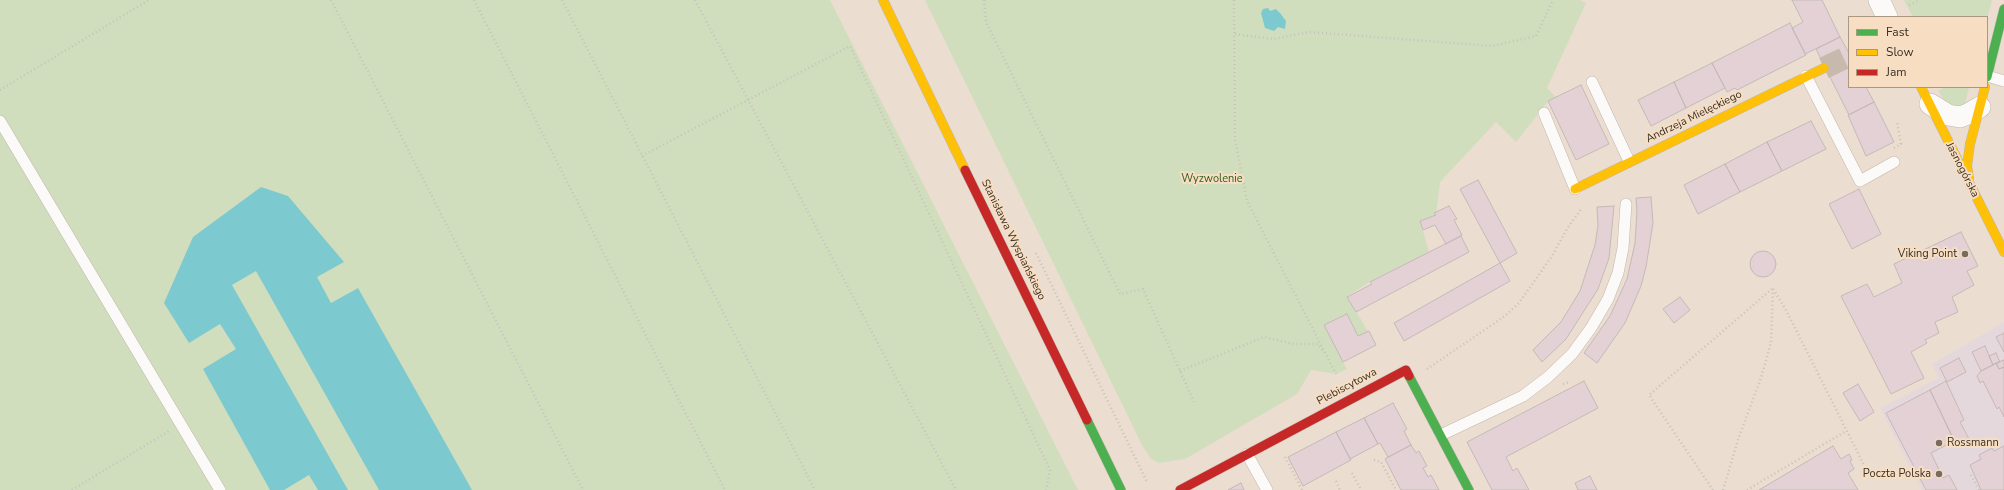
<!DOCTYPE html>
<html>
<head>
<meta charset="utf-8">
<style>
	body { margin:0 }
	#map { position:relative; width:2004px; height:490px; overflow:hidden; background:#ebddcf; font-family:"Nunito Sans",sans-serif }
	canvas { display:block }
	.legend { position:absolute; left:1848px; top:16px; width:140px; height:72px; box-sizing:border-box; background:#f7dec3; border:1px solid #ab9884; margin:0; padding:5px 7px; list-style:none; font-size:12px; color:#382f25 }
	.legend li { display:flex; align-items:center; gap:8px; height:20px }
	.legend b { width:20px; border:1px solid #ab9884 }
</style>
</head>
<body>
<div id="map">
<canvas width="2004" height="490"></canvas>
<ul class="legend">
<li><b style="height:5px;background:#4caf50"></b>Fast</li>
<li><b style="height:5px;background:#ffc107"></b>Slow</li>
<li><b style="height:5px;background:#c62828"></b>Jam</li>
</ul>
</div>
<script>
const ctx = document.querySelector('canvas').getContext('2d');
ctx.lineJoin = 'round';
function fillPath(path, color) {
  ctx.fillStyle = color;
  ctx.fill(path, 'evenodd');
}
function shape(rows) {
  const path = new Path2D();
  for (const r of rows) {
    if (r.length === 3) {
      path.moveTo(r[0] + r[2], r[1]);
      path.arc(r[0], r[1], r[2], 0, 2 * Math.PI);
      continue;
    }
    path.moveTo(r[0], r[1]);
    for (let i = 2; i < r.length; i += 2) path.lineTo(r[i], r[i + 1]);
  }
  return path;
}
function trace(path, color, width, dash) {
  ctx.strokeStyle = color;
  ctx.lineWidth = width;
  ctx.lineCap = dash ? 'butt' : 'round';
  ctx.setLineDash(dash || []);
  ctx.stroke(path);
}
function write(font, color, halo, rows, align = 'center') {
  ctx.font = font + ' "Nunito Sans",sans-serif';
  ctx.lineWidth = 4;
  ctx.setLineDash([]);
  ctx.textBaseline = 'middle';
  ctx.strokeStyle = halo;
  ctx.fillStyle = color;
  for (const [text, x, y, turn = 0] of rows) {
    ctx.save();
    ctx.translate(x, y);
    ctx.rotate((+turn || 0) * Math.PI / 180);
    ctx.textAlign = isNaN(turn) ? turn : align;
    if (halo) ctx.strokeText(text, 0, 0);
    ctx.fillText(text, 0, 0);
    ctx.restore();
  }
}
fillPath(shape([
	[2004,322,2004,490,1922,490,1880,408,1939,378,1932,364]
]), '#e5d8dc');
fillPath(shape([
	[0,0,830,0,1078,490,0,490],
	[925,0,1580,0,1586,3,1547,88,1556,97,1548,101,1516,142,1496,122,1440,182,1436,215,1420,221,1429,252,1370,282,1347,296,1376,345,1343,362,1347,369,1336,374,1311,370,1297,394,1185,459,1159,463,1151,459,1142,445],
	[1904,0,1992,0,1987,19,1987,17,1913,17],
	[1945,87,1969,87,1965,104,1960,109,1946,103,1938,91]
]), '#d1debd');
fillPath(shape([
	[1268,8,1270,11,1276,9,1280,13,1286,21,1285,29,1278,27,1274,31,1265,28,1261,13,1263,9],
	[261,187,288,196,344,262,317,277,331,303,358,288,472,490,379,490,256,271,232,285,348,490,318,490,309,475,284,490,270,490,203,369,236,349,220,324,189,343,164,303,193,237]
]), '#7ccacf');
const building = shape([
	[1792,0,1822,0,1840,37,1805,54,1792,28,1803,22,1792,0],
	[1790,23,1806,55,1737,90,1735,88,1727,92,1712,63,1790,23],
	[1840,37,1849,53,1849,87,1866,87,1874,102,1849,115,1816,49,1840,37],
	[1712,63,1725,88,1686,108,1674,82,1712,63],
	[1674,82,1686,108,1651,126,1638,100,1674,82],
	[1581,85,1609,144,1576,160,1548,101,1581,85],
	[1874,102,1894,142,1866,156,1848,115,1874,102],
	[1811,121,1826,149,1782,171,1767,142,1811,121],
	[1767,142,1782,171,1740,192,1725,164,1767,142],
	[1725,164,1740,192,1698,214,1684,185,1725,164],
	[1478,180,1517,253,1500,263,1460,189,1478,180],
	[1859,189,1881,234,1852,249,1829,204,1859,189],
	[1651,197,1653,223,1646,267,1641,286,1625,323,1597,363,1584,353,1610,316,1627,279,1635,243,1637,211,1636,198,1651,197],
	[1449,206,1457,219,1454,220,1462,235,1446,244,1435,225,1423,230,1420,221,1436,215,1434,213,1449,206],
	[1614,206,1609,258,1598,289,1566,339,1542,362,1533,350,1561,322,1580,291,1595,245,1598,226,1597,207,1614,206],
	[1961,232,1978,266,1967,271,1974,285,1952,297,1958,312,1935,322,1939,333,1925,340,1927,343,1911,352,1924,378,1891,394,1841,296,1867,284,1874,297,1902,283,1894,264,1961,232],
	[1461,236,1469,252,1356,312,1347,297,1372,284,1370,282,1461,236],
	[1763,264,13],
	[1500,263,1510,281,1404,341,1394,323,1500,263],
	[1680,297,1690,310,1674,323,1663,309,1680,297],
	[1347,314,1358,336,1369,331,1376,345,1343,362,1324,325,1347,314],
	[2004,333,2004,352,1996,337,2004,333],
	[1985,346,1993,365,1981,371,1972,352,1985,346],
	[1996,353,2000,362,1993,365,1989,356,1996,353],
	[1959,358,1966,372,1947,382,1940,368,1959,358],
	[2004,360,2004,367,1999,369,1996,363,2004,360],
	[1996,363,1999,369,2004,367,2004,417,1999,407,1997,409,1983,381,1980,383,1977,376,1981,371,1996,363],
	[1584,381,1598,408,1506,457,1513,471,1517,468,1529,490,1492,490,1467,442,1584,381],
	[1946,381,1964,420,1960,422,1969,439,1957,446,1930,390,1946,381],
	[1858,384,1874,412,1860,421,1843,393,1858,384],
	[1930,390,1954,441,1931,453,1943,478,1949,475,1957,490,1926,490,1886,413,1930,390],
	[1393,403,1407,429,1404,431,1411,445,1388,457,1380,443,1378,444,1364,418,1393,403],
	[1364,418,1378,444,1350,459,1336,432,1364,418],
	[1336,432,1351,460,1303,486,1288,457,1336,432],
	[1411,445,1416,453,1419,451,1427,466,1423,468,1428,477,1431,475,1439,490,1401,490,1385,459,1411,445],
	[1833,446,1841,459,1849,454,1852,460,1850,461,1854,469,1848,473,1858,490,1759,490,1833,446],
	[2004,446,2004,490,1981,490,1970,465,1981,459,1979,455,1992,448,1994,451,2004,446],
	[1590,476,1597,490,1578,490,1575,483,1590,476],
	[1241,483,1244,490,1228,490,1241,483]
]);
fillPath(building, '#e4d1d6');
trace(building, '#c4b9b7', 1);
trace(shape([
	[1824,68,1849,56]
]), '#c7baad', 22, [22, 11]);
const lane = shape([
	[1806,76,1860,181,1894,162],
	[1987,76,2004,81],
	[1592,82,1629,161],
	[1544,113,1575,189],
	[0,121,220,490],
	[1441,435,1523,396,1548,377,1572,354,1591,328,1608,299,1618,273,1623,248,1626,204],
	[1247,454,1267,490]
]);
const street = shape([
	[1879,0,1887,17],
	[1930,104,1948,115,1960,117,1968,114,1980,107]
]);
const fast = shape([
	[1987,77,2004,9],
	[1409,376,1469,490],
	[1087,420,1121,490]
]);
const slow = shape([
	[883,0,965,170],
	[1921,87,2004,252],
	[1969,178,1967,166,1970,144,1985,87],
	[1575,189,1824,68]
]);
const jam = shape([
	[965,170,1087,420],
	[1180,490,1406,370,1409,376]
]);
trace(lane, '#c2b6ac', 12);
trace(street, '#c2b6ac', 22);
trace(fast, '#c2b6ac', 10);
trace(slow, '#c2b6ac', 10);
trace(jam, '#c2b6ac', 10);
trace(shape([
	[331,0,583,490],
	[474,0,725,490],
	[562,0,815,490],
	[695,0,956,490],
	[984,0,986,22,1120,294,1143,289,1194,402],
	[1234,0,1235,139,1247,201,1336,374],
	[1909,5,1920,0],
	[1235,34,1273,39,1309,32,1493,46,1536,36,1553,0],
	[0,90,149,0],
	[1894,148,1901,144,1897,122],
	[642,156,850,46,1050,470,1046,490],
	[1036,253,1147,482],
	[1773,289,1785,308,1868,473],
	[1427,369,1505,316,1519,303,1552,256,1567,229,1582,208],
	[1180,371,1264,337,1294,344,1318,344,1323,351],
	[1563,384,1569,382],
	[1285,457,1302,490],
	[1374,460,1381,462,1396,490],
	[1352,473,1361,490],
	[1971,475,1979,490],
	[1336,481,1340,490],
	[72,490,169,431],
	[1713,490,1649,395,1773,288],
	[1723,490,1738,440,1761,378,1771,343,1773,289],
	[1747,490,1846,431]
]), '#c6c2bc', 2.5, [1, 3]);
trace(lane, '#fcfaf8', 11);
trace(street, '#fcfaf8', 21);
trace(fast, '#4caf50', 9);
trace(slow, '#ffc107', 9);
trace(jam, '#c62828', 9);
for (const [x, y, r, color] of [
	[1965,254,4,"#776c60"],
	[1939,443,4,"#776c60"],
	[1939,474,4,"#776c60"]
]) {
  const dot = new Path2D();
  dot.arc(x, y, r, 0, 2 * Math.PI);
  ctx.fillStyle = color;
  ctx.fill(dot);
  trace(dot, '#f7dec3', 1.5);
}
write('11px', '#382f25', '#f7dec3', [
	["Andrzeja Mielęckiego",1694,117,-26],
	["Jasnogórska",1962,170,63],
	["Stanisława Wyspiańskiego",1013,240,64],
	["Plebiscytowa",1347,387,-28]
]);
write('11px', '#2f5d1b', '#f7dec3', [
	["Wyzwolenie",1212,179]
]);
write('11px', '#382f25', '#f7dec3', [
	["Viking Point",1957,254],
	["Rossmann",1947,443,"left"],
	["Poczta Polska",1931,474]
], 'right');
</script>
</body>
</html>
